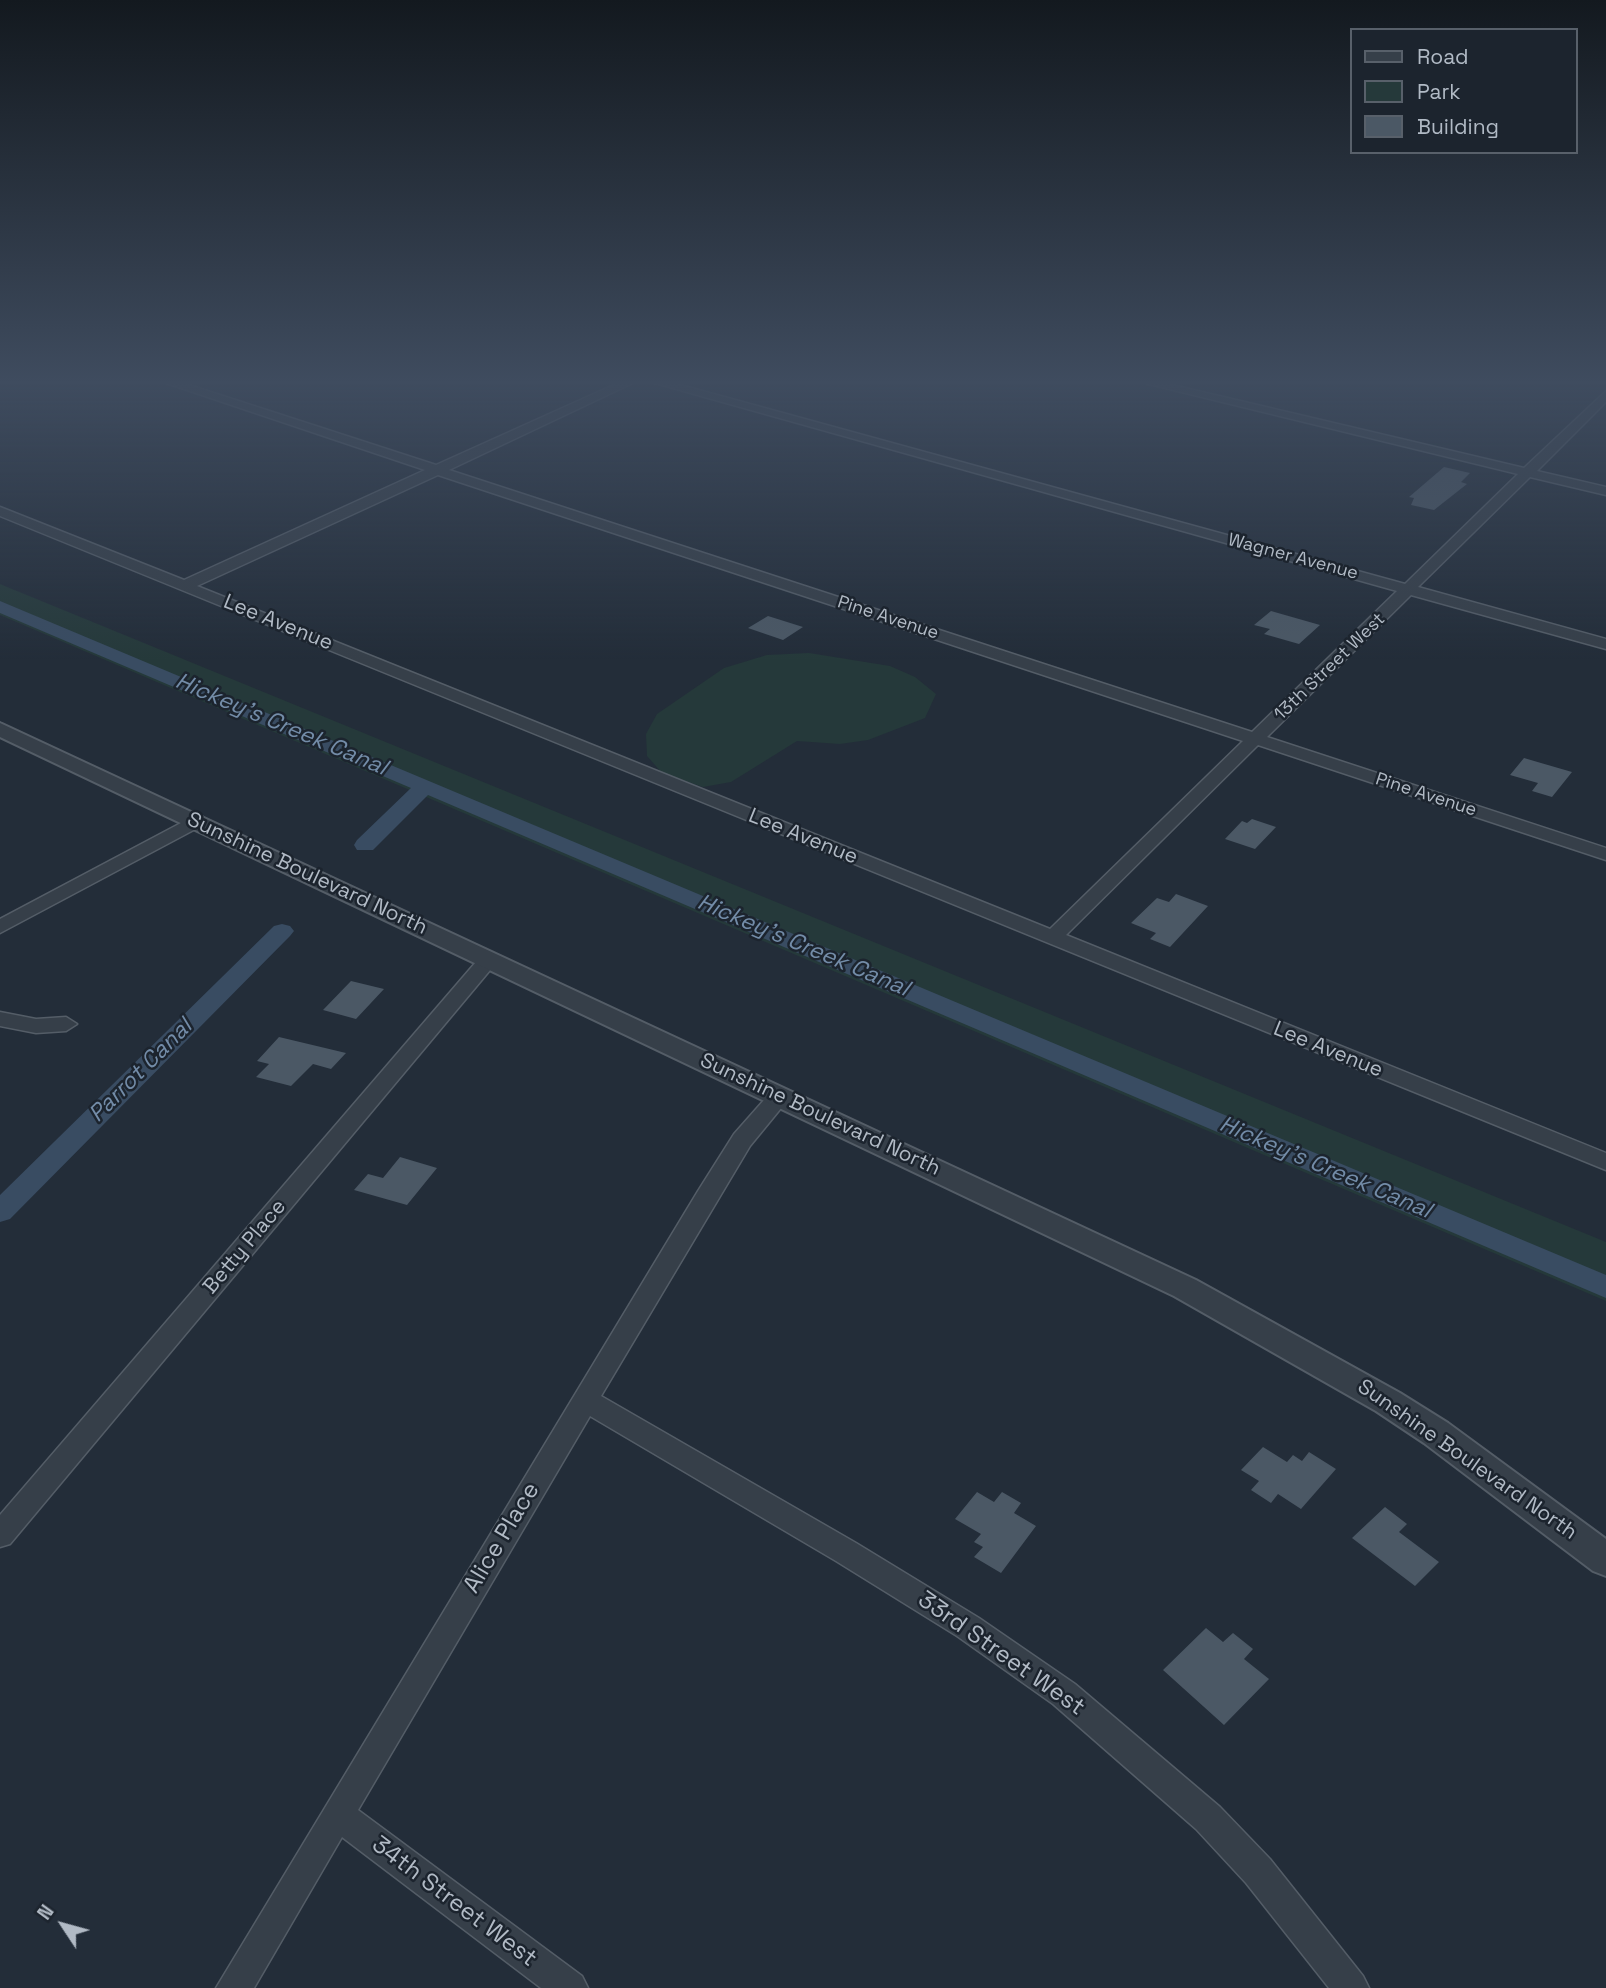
<!DOCTYPE html>
<html>
<head>
<meta charset="utf-8">
<style>
	body { margin:0 }
	#map { position:relative; width:1606px; height:1988px; overflow:hidden; background:#232d39; font-family:"Space Grotesk",sans-serif }
	canvas { display:block }
	.legend { position:absolute; left:1350px; top:28px; width:228px; height:126px; box-sizing:border-box; background:#1c242e; border:2px solid #58606a; margin:0; padding:9px 12px; list-style:none; font-size:21px; color:#b1bac5 }
	.legend li { display:flex; align-items:center; gap:14px; height:35px }
	.legend b { width:35px; border:2px solid #58606a }
	.north { position:absolute; left:28px; top:1890px; width:70px; height:70px; -webkit-text-stroke:5px #1c242e; paint-order:stroke; rotate:306deg; font-size:19px; font-weight:700; line-height:28px; text-align:center; color:#b1bac5 }
	.north::after { content:''; display:block; margin:auto; width:24px; height:32px; background:#b1bac5; clip-path:polygon(50% 0,100% 100%,50% 72%,0 100%) }
</style>
</head>
<body>
<div id="map">
<canvas width="1606" height="1988"></canvas>
<ul class="legend">
<li><b style="height:9px;background:#363f49"></b>Road</li>
<li><b style="height:19px;background:#25393a"></b>Park</li>
<li><b style="height:19px;background:#4b5865"></b>Building</li>
</ul>
<div class="north">N</div>
</div>
<script>
const ctx = document.querySelector('canvas').getContext('2d');
ctx.lineJoin = 'round';
function fillPath(path, color) {
  ctx.fillStyle = color;
  ctx.fill(path, 'evenodd');
}
function shape(rows) {
  const path = new Path2D();
  for (const r of rows) {
    path.moveTo(r[0], r[1]);
    for (let i = 2; i < r.length; i += 2) path.lineTo(r[i], r[i + 1]);
  }
  return path;
}
function trace(path, color, width, dash) {
  ctx.strokeStyle = color;
  ctx.lineWidth = width;
  ctx.lineCap = dash ? 'butt' : 'round';
  ctx.setLineDash(dash || []);
  ctx.stroke(path);
}
function write(font, color, halo, rows, align = 'center') {
  ctx.font = font + ' "Space Grotesk",sans-serif';
  ctx.lineWidth = 5;
  ctx.setLineDash([]);
  ctx.textBaseline = 'middle';
  ctx.strokeStyle = halo;
  ctx.fillStyle = color;
  for (const [text, x, y, turn = 0] of rows) {
    ctx.save();
    ctx.translate(x, y);
    ctx.rotate((+turn || 0) * Math.PI / 180);
    ctx.textAlign = isNaN(turn) ? turn : align;
    if (halo) ctx.strokeText(text, 0, 0);
    ctx.fillText(text, 0, 0);
    ctx.restore();
  }
}
fillPath(shape([
	[0,584,1606,1242,1606,1301,0,615],
	[809,653,890,666,915,677,936,694,925,718,868,740,840,744,797,741,731,782,703,787,662,773,647,756,646,734,657,714,724,668,767,655]
]), '#25393a');
fillPath(shape([
	[0,601,1606,1275,1606,1298,428,795,373,850,357,850,354,845,357,840,411,788,0,613,0,601],
	[282,924,290,926,294,931,290,936,10,1219,0,1222,0,1195,274,926,282,924]
]), '#394c62');
fillPath(shape([
	[1444,467,1470,473,1461,482,1467,484,1434,510,1411,505,1414,498,1409,497],
	[1271,611,1320,625,1299,644,1264,634,1270,629,1254,625],
	[768,616,803,627,783,640,748,628],
	[1524,758,1541,763,1572,772,1552,797,1532,791,1538,783,1510,775],
	[1252,819,1276,827,1255,849,1225,839,1242,821,1247,823],
	[1176,894,1208,906,1170,947,1150,939,1156,933,1131,923,1157,898,1169,902],
	[351,981,384,989,356,1019,323,1010],
	[279,1037,346,1053,331,1069,313,1064,291,1086,256,1077,269,1064,257,1061],
	[400,1157,437,1168,407,1205,354,1190,368,1174,383,1178],
	[1263,1447,1287,1462,1293,1455,1302,1461,1309,1452,1336,1469,1301,1509,1278,1494,1271,1503,1251,1490,1259,1481,1241,1470],
	[977,1492,994,1502,1002,1492,1021,1503,1014,1513,1036,1526,1001,1573,974,1557,983,1547,974,1542,981,1534,955,1519],
	[1385,1507,1407,1524,1399,1532,1439,1562,1415,1586,1352,1538],
	[1206,1628,1223,1642,1233,1633,1253,1649,1244,1659,1269,1679,1224,1725,1163,1670]
]), '#4b5865');
const minor = shape([
	[163,382,180,382,436,465,620,382,635,382,449,470,1252,732,1397,591,651,382,670,382,1405,584,1518,474,1140,382,1160,382,1524,468,1606,391,1606,402,1537,471,1606,487,1606,495,1530,477,1418,587,1606,639,1606,649,1411,595,1267,737,1606,848,1606,860,1258,745,1066,935,1606,1153,1606,1170,0,516,0,507,184,580,425,470,163,382],
	[438,475,1243,741,1050,929,197,586,438,475],
	[196,815,203,817,205,821,203,825,0,933,0,919,196,815],
	[489,953,499,959,496,963,10,1544,0,1547,0,1515,482,955,489,953],
	[0,1012,36,1019,66,1017,77,1024,66,1031,36,1033,0,1026,0,1012],
	[780,1089,788,1091,791,1096,750,1146,601,1396,856,1543,979,1618,1075,1684,1220,1807,1270,1859,1363,1976,1369,1988,1329,1988,1246,1883,1196,1829,1053,1704,957,1636,836,1561,590,1416,358,1810,582,1976,588,1988,541,1988,342,1837,254,1988,216,1988,698,1191,734,1134,772,1091,780,1089]
]);
const tertiary = shape([
	[0,723,1196,1280,1400,1393,1448,1423,1606,1539,1606,1576,1593,1571,1424,1443,1376,1411,1174,1296,0,737,0,723]
]);
trace(minor, '#545d67', 3);
trace(tertiary, '#545d67', 4);
fillPath(minor, '#363f49');
fillPath(tertiary, '#363f49');
const sky = ctx.createLinearGradient(0, 0, 0, 660);
sky.addColorStop(0, '#13191f');
sky.addColorStop(0.58, '#3f4c5f');
sky.addColorStop(1, '#3f4c5f00');
ctx.fillStyle = sky;
ctx.fillRect(0, 0, 1606, 660);
write('18px', '#b1bac5', '#1c242e', [
	["Wagner Avenue",1293,557,15],
	["Pine Avenue",888,618,18],
	["13th Street West",1330,667,-44],
	["Pine Avenue",1426,795,18]
]);
write('21px', '#b1bac5', '#1c242e', [
	["Lee Avenue",278,623,22],
	["Lee Avenue",803,837,22],
	["Sunshine Boulevard North",307,874,25],
	["Lee Avenue",1328,1050,22],
	["Sunshine Boulevard North",820,1115,25],
	["Betty Place",245,1247,-50],
	["Sunshine Boulevard North",1467,1460,35]
]);
write('italic 23px', '#738ca8', '#1c242e', [
	["Hickey's Creek Canal",281,725,23],
	["Hickey's Creek Canal",803,946,23],
	["Parrot Canal",141,1071,-45],
	["Hickey's Creek Canal",1325,1168,23]
]);
write('24px', '#b1bac5', '#1c242e', [
	["Alice Place",502,1538,-59],
	["33rd Street West",1001,1654,35],
	["34th Street West",454,1902,37]
]);
</script>
</body>
</html>
